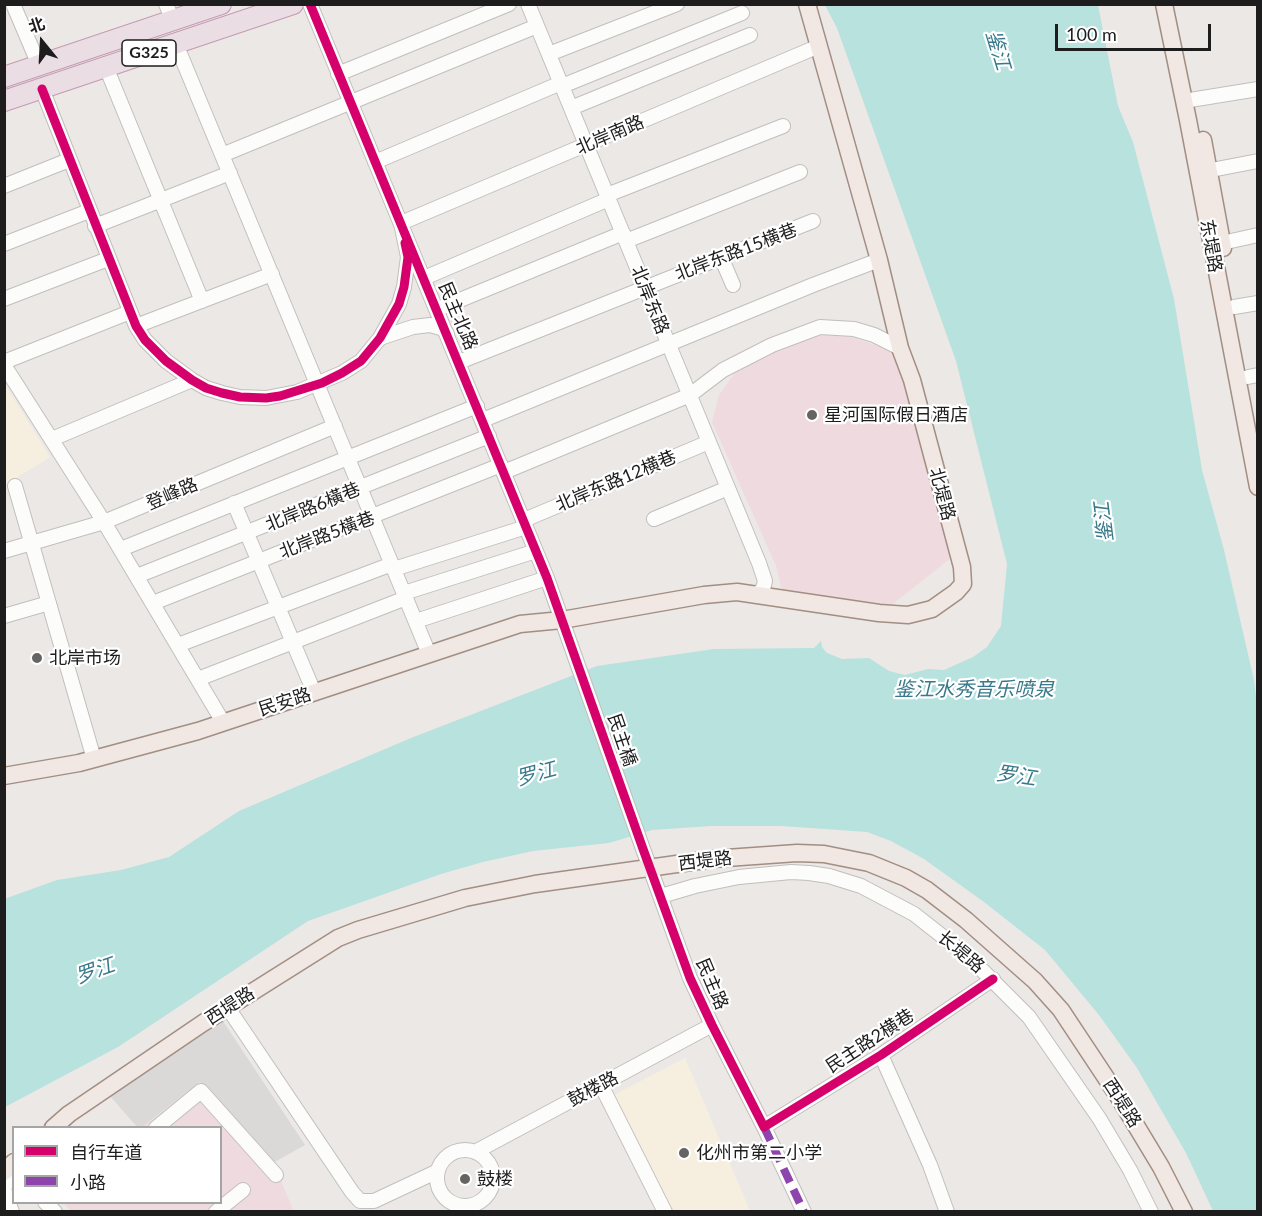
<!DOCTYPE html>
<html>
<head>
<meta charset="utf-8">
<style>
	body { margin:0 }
	#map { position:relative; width:1262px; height:1216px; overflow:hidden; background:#ece8e6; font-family:Lato,"Noto Sans SC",sans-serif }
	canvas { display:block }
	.frame { position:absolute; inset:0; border:6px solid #1d1d1d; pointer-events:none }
	.legend { position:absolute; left:12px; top:1126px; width:210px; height:78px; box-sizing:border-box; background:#fff; border:2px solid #a5a5a5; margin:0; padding:8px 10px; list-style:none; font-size:18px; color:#1d1d1d }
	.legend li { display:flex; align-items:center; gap:12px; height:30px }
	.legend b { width:30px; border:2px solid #a5a5a5 }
	.north { position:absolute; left:12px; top:12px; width:60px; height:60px; -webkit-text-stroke:4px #fff; paint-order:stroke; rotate:342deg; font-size:16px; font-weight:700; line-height:24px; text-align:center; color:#1d1d1d }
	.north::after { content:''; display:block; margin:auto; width:21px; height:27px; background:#1d1d1d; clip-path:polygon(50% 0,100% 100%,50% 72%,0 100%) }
	.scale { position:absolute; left:1055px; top:24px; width:156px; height:27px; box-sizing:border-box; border:3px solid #1d1d1d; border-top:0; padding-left:8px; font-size:18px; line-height:21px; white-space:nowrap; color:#1d1d1d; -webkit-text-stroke:4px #fff; paint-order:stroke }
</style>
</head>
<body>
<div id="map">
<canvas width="1262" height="1216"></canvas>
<div class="frame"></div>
<ul class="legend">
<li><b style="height:8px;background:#d6006c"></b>自行车道</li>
<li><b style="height:8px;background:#8e44ad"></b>小路</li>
</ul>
<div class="north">北</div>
<div class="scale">100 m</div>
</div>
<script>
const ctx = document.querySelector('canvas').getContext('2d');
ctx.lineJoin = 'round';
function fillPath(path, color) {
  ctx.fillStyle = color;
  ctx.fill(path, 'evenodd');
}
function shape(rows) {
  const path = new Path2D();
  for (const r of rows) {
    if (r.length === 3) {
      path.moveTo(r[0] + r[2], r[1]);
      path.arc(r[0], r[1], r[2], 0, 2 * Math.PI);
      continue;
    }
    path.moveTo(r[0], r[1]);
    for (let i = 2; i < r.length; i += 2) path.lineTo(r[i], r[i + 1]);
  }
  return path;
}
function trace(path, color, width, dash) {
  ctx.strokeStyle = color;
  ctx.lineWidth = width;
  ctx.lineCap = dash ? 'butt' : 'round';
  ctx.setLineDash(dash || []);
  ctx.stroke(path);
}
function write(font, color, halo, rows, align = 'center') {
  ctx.font = font + ' Lato,"Noto Sans SC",sans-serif';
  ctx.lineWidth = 4.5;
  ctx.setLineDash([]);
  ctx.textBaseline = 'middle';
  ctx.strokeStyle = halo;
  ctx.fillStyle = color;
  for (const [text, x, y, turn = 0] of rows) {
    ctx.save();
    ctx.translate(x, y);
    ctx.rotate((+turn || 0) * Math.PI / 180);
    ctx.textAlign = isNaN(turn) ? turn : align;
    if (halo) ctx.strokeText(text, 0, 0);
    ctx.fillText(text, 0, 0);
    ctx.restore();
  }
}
fillPath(shape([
	[221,1018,305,1145,273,1163,200,1082,142,1127,137,1127,110,1096]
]), '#dbd8d8');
fillPath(shape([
	[837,332,889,350,908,379,951,558,889,607,782,591,776,566,712,422,719,395,739,367,793,342],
	[200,1082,273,1163,293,1209,288,1212,71,1212,64,1203,220,1202,220,1128,142,1127]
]), '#efdbdf');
fillPath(shape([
	[4,383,50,457,8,483,4,478],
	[685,1058,750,1211,671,1211,614,1095]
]), '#f6efe0');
fillPath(shape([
	[825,5,1098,5,1118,106,1133,142,1174,299,1202,470,1224,550,1254,680,1257,706,1257,1211,1213,1211,1186,1153,1137,1068,1099,1015,1045,950,984,902,924,859,891,841,867,832,782,826,711,826,652,830,609,843,533,851,483,862,441,874,308,921,118,1047,5,1107,4,899,57,880,121,870,169,857,239,811,411,738,597,666,714,649,814,648,821,641,822,647,827,653,842,659,869,658,889,671,905,675,928,669,944,670,973,657,987,647,1001,626,1007,564,956,361,837,28]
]), '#b7e2de');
const minor = shape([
	[13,4,39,65],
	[166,4,173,21],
	[310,4,547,578,643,849,690,978,712,1025,764,1127,804,1212],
	[528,4,759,563,765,581,763,589,757,594],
	[176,44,429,654],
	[549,54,677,4],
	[106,67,202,301],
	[338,74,509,4],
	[562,86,742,13],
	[42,89,136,326,145,340,166,361,192,380,206,388,222,393,240,397,266,398,297,392,342,373,361,361,380,338,399,304,404,287,408,257,401,223,819,46],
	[1184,101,1258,89],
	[571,108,750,35],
	[222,155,537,26],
	[375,162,561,83],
	[1201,172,1258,161],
	[4,186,69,160],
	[607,195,783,126],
	[95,226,230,173],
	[626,241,800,172],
	[1222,243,1258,235],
	[4,244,89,211],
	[721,257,733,285],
	[424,278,609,199],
	[4,299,108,259],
	[1234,307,1258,303],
	[438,309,623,233],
	[136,326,272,274],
	[380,338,413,327,430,325,444,329,447,334],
	[4,362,130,312],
	[459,362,813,221],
	[4,365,104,522,223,722],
	[1248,377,1258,375],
	[483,420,813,285,879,260],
	[52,439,192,380],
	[504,472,690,395,723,370,772,345,820,327,854,329,874,335,900,348],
	[15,486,94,759],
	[234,503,314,692],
	[654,519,728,488],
	[524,520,709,442],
	[121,549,477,406],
	[4,551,104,522,335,426],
	[394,569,526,527],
	[137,576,489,436],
	[404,593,536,551],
	[153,603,501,465],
	[4,616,49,603],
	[416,621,547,578],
	[178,645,392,564],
	[198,679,406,598],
	[661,896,695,886,739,877,791,872,809,873,829,876,861,886,914,914,970,958,1029,1017,1099,1118,1130,1170,1151,1212],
	[228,1008,352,1192,360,1201,374,1201,438,1171],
	[881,1055,930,1165,947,1212],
	[601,1085,665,1212],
	[764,1127,881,1055,993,979],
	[156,1128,201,1091,276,1175],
	[465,1178,28],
	[475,1152,712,1025],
	[4,1177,14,1182],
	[4,1189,12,1212],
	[45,1202,55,1212],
	[216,1212,243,1190]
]);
const major = shape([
	[1164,4,1188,120,1258,487],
	[1203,140,1223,248],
	[4,776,79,763,198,731,520,624,562,620,704,595,737,592,879,613,908,615,932,609,956,592,963,584,962,567,912,380,900,348,879,260,807,4],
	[53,1128,69,1114,203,1023,338,938,358,930,465,898,535,884,712,859,797,853,824,854,869,863,906,878,927,890,966,920,1035,981,1061,1010,1120,1099,1161,1167,1184,1212],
	[4,1172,14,1162]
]);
const highway = shape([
	[4,77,221,4],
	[4,101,293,4]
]);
trace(minor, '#c1bfbe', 16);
trace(major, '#a28e82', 19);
trace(highway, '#c39ab2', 22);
trace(minor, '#fcfcfb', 14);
trace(major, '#f1e7e3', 16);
trace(highway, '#eadde3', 20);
trace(shape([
	[764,1127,804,1212]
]), '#8e44ad', 8, [15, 8]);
trace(shape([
	[310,4,547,578,643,849,690,978,712,1025,764,1127,881,1055,993,979],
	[42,89,136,326,145,340,166,361,192,380,206,388,222,393,240,397,266,398,280,396,322,383,342,373,361,361,380,338,399,304,404,287,408,257,405,243]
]), '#d6006c', 9);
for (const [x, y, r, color] of [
	[812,415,6,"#656463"],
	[37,658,6,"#656463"],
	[684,1153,6,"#656463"],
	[465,1179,6,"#656463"]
]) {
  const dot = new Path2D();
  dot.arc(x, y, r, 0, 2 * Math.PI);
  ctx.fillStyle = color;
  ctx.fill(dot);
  trace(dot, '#fff', 2);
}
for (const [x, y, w] of [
	[149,53,54]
]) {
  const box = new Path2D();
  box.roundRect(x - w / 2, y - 13, w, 26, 4.5);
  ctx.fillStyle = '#fff';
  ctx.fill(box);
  trace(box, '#1d1d1d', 1.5);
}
write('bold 16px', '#1d1d1d', null, [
	["G325",149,53]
]);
write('18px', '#1d1d1d', '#fff', [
	["北岸南路",610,135,-23],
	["东堤路",1211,246,80],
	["北岸东路15横巷",736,252,-21],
	["北岸东路",650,300,68],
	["民主北路",458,316,67],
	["北岸东路12横巷",616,481,-23],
	["登峰路",172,494,-23],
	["北堤路",942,494,75],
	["北岸路6橫巷",313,507,-22],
	["北岸路5橫巷",327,535,-21],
	["民安路",285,702,-18],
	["民主橋",622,740,71],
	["西堤路",705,861,-7],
	["长堤路",961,952,40],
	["民主路",712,984,67],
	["西堤路",230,1006,-33],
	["民主路2横巷",870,1041,-33],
	["鼓楼路",593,1089,-28],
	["西堤路",1122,1103,57]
]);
write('18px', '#1d1d1d', '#fff', [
	["星河国际假日酒店",824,415],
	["北岸市场",49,658],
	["化州市第二小学",696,1153],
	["鼓楼",477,1179]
], 'left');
write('italic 20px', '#37798a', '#fff', [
	["鉴江",998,50,73],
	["鉴江",1104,522,-97],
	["鉴江水秀音乐喷泉",974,690],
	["罗江",536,774,-15],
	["罗江",1016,776,8],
	["罗江",95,971,-19]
]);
</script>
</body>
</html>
